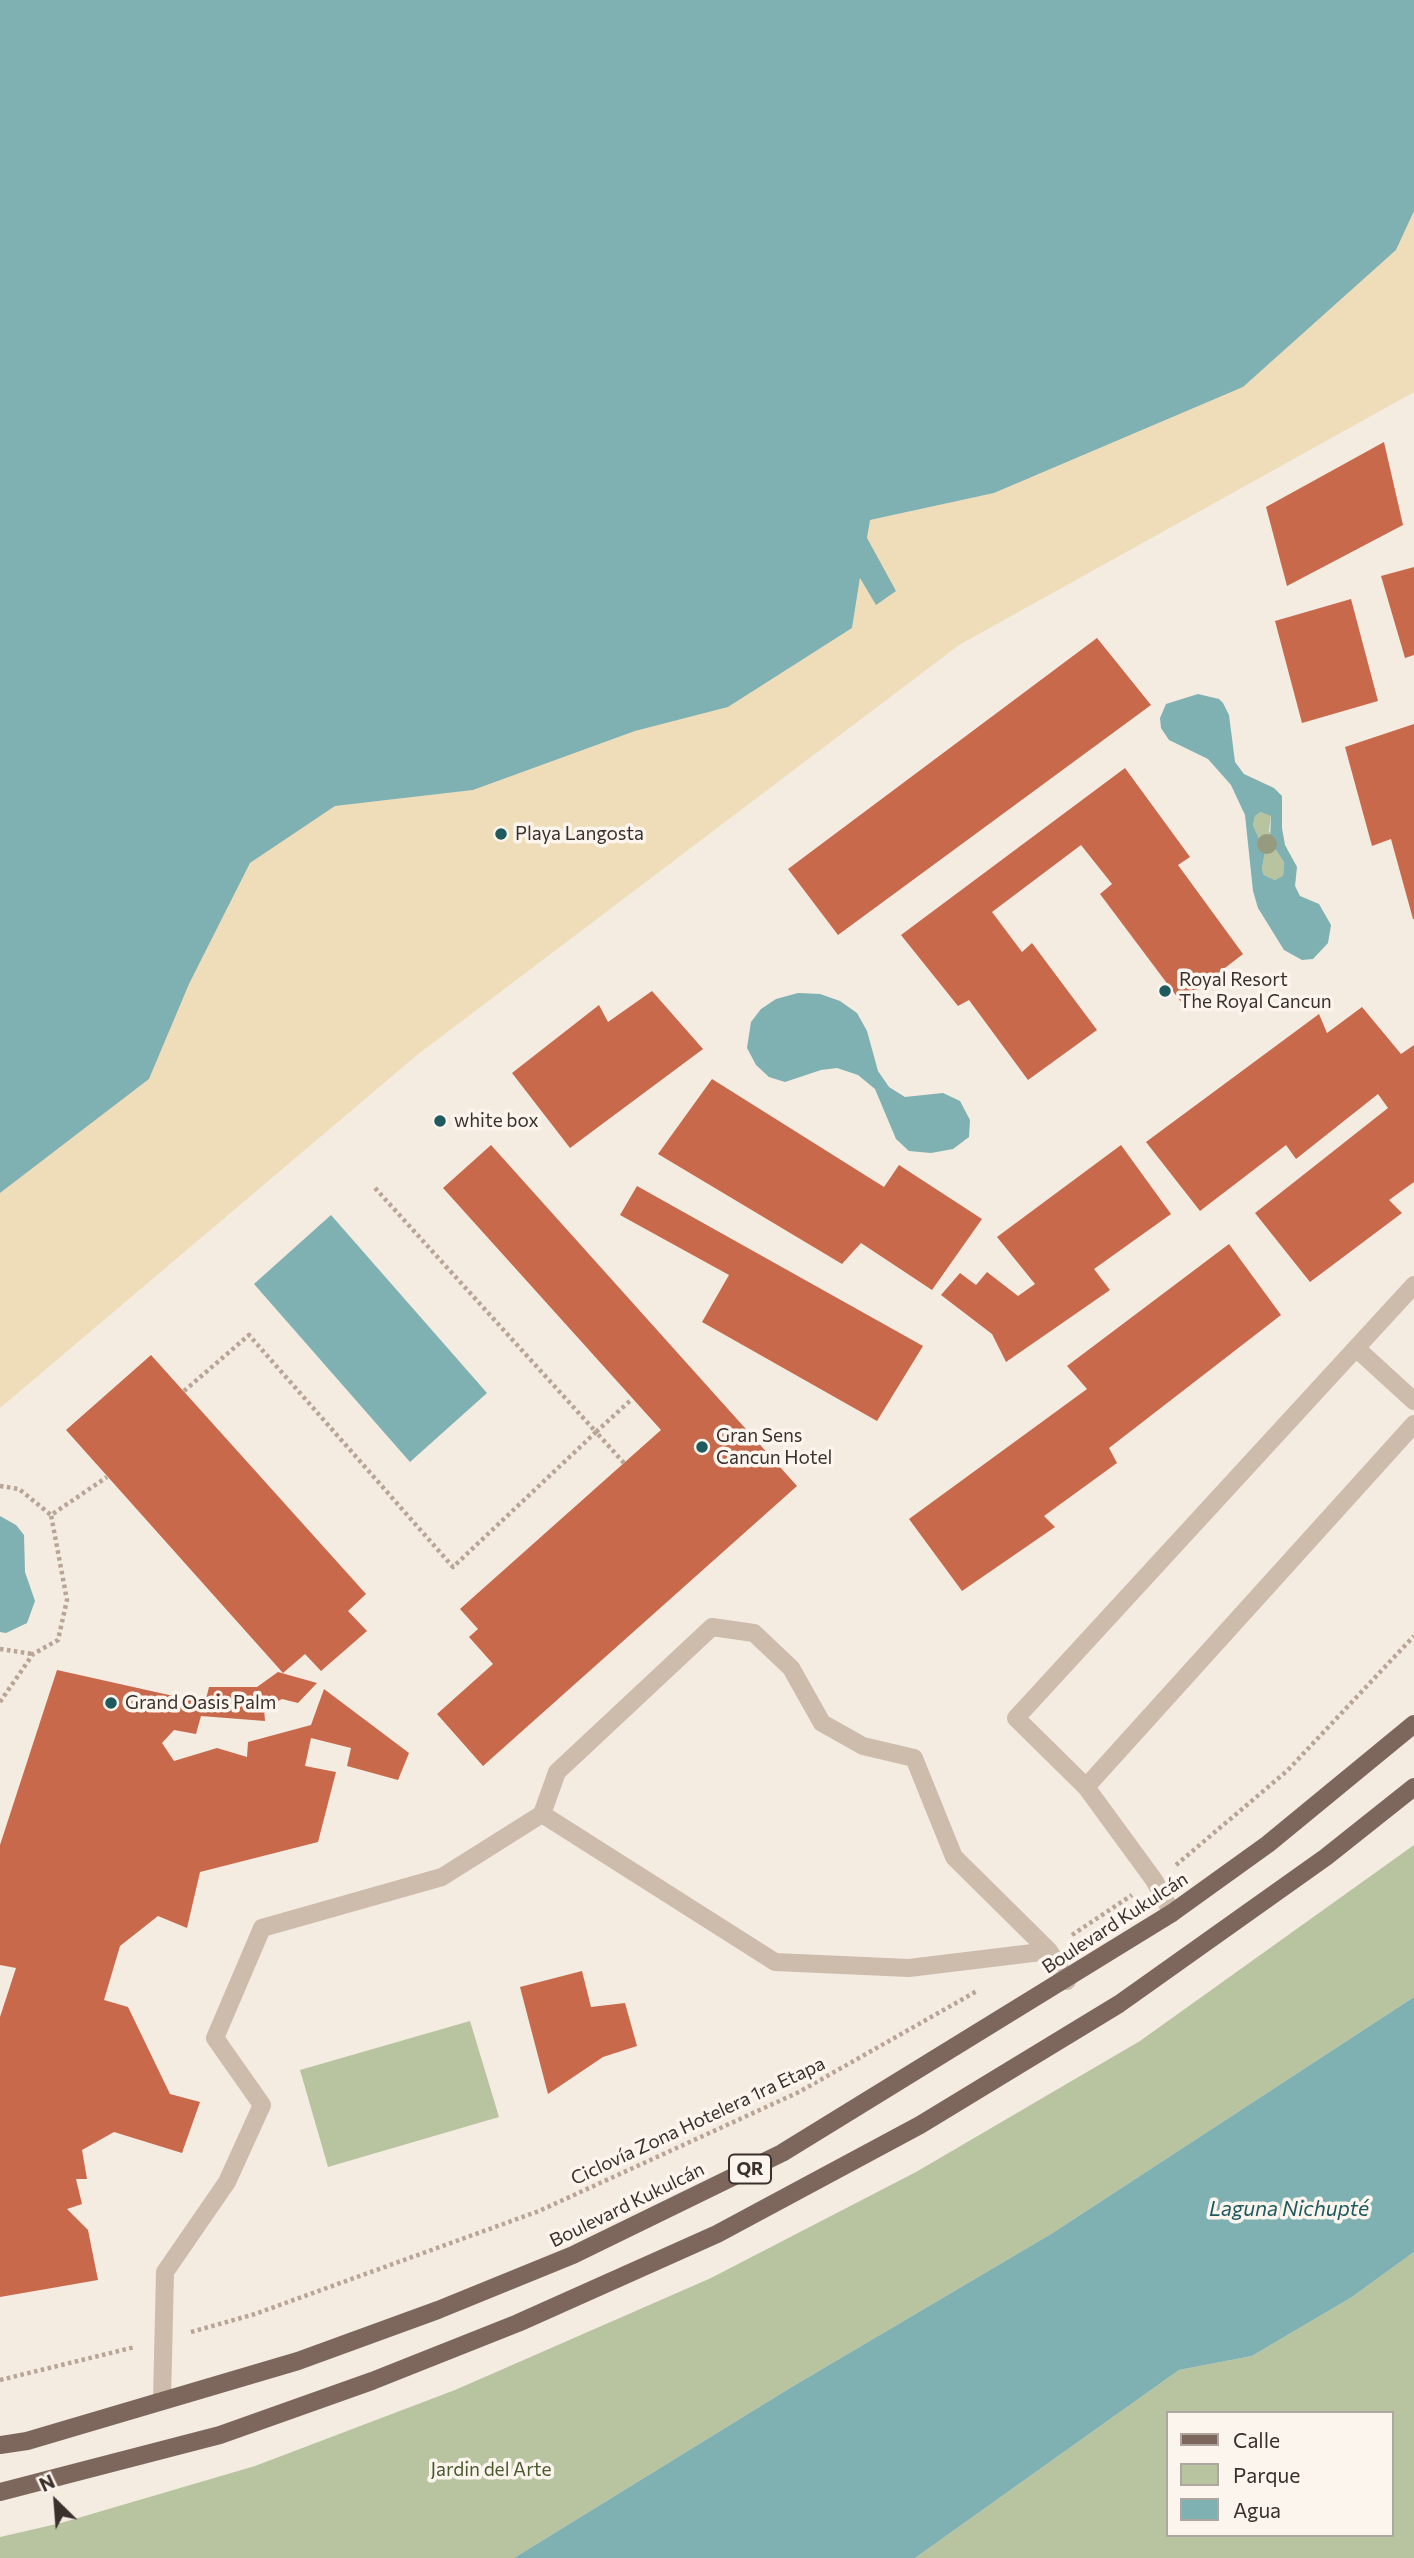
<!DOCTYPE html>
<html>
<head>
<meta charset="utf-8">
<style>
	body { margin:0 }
	#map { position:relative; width:1414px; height:2558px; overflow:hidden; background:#f4ebe1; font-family:Commissioner,sans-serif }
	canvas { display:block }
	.legend { position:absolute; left:1166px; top:2411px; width:228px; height:126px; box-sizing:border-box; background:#fbf5ee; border:2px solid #aea6a0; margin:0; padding:9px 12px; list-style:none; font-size:21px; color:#3b302b }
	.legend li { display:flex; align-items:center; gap:14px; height:35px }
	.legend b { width:35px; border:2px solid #aea6a0 }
	.north { position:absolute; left:21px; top:2467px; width:70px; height:70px; -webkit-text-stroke:5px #fbf5ee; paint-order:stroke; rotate:335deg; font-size:19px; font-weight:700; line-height:28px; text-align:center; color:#3b302b }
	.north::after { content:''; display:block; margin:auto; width:24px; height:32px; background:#3b302b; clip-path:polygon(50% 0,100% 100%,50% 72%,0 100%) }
</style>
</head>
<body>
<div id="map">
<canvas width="1414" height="2558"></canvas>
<ul class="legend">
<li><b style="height:9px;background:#7d675c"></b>Calle</li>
<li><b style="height:19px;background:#b8c4a0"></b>Parque</li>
<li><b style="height:19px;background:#7fb0b2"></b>Agua</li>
</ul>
<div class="north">N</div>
</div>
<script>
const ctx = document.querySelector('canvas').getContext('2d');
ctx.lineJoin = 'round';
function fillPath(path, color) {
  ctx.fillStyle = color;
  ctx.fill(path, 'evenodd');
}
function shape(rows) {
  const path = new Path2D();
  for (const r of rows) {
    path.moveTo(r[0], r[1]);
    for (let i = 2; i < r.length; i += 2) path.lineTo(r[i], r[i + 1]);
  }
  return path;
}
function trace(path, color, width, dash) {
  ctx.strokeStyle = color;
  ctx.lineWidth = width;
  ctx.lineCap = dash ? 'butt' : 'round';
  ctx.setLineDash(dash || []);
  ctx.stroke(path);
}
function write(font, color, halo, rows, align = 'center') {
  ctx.font = font + ' Commissioner,sans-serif';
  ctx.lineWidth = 7;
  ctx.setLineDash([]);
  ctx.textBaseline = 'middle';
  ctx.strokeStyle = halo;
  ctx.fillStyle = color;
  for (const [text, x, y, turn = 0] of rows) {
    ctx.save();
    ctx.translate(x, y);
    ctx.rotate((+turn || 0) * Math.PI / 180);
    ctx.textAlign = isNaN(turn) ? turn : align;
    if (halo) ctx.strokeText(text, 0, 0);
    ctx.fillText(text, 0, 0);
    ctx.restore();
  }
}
fillPath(shape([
	[1261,812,1269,812,1271,816,1269,831,1284,862,1283,877,1275,880,1264,875,1262,869,1265,852,1253,825,1255,816],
	[1414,1845,1414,1997,1051,2234,790,2388,514,2558,0,2558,0,2537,61,2523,255,2466,455,2390,711,2278,916,2172,1140,2041],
	[470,2021,499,2117,328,2167,300,2070],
	[1414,2252,1414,2558,915,2558,1179,2370,1252,2356,1352,2297],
	[1167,2413,1391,2413,1391,2535,1167,2535]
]), '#b8c4a0');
fillPath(shape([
	[1414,211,1414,392,959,645,417,1055,0,1408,0,1193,149,1079,189,984,250,863,335,806,473,790,635,731,728,707,852,628,870,520,994,493,1243,387,1396,250]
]), '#efdcb8');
fillPath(shape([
	[0,0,1414,0,1414,211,1396,250,1243,387,994,493,870,520,867,538,896,591,876,605,860,578,852,628,728,707,635,731,473,790,335,806,250,863,189,984,149,1079,0,1193],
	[1198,694,1219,699,1223,703,1229,715,1235,762,1244,774,1274,788,1282,796,1282,828,1285,845,1297,867,1295,886,1300,896,1319,904,1331,925,1328,943,1313,959,1302,960,1284,950,1258,908,1253,891,1245,815,1231,785,1208,759,1169,740,1161,728,1160,718,1166,704],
	[1261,812,1271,816,1270,840,1284,862,1283,876,1275,880,1264,875,1262,869,1265,852,1253,825,1255,816],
	[798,993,820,994,840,1001,857,1013,867,1031,878,1071,889,1087,905,1097,943,1093,960,1101,970,1120,969,1137,953,1149,931,1153,909,1151,896,1139,875,1089,858,1075,837,1068,821,1070,785,1082,769,1077,756,1065,747,1048,751,1022,761,1009,776,999],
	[331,1215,487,1393,410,1462,254,1284],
	[0,1516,16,1525,24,1535,25,1572,35,1601,27,1623,6,1633,0,1632],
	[1414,1997,1414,2252,1352,2297,1252,2356,1179,2370,915,2558,514,2558,790,2388,1051,2234]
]), '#7fb0b2');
fillPath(shape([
	[1384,442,1403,525,1287,586,1266,507],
	[1414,567,1414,655,1405,658,1381,576],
	[1351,599,1378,701,1302,723,1275,621],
	[1097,638,1151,705,838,935,788,869],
	[1414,724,1414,919,1413,919,1391,839,1372,846,1345,747],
	[1125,768,1190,857,1178,865,1243,954,1181,1002,1100,894,1112,884,1081,845,992,912,1022,952,1032,943,1097,1030,1028,1080,969,1000,958,1006,901,935],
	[652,991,703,1049,570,1148,512,1073,599,1005,608,1022],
	[1362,1007,1401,1054,1414,1045,1414,1182,1389,1200,1402,1213,1310,1282,1255,1213,1388,1108,1378,1094,1296,1159,1286,1145,1200,1211,1146,1142,1319,1014,1327,1033],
	[712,1079,884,1187,899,1165,982,1219,932,1290,861,1243,842,1264,658,1154],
	[491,1145,797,1486,483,1766,437,1714,493,1664,469,1637,478,1629,460,1609,661,1430,443,1188],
	[1121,1145,1171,1214,1094,1269,1110,1290,1006,1362,992,1334,941,1295,960,1273,976,1285,987,1272,1018,1296,1035,1284,997,1237],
	[637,1186,923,1346,877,1421,702,1322,729,1275,620,1215],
	[1229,1244,1281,1315,1109,1448,1117,1463,1044,1516,1055,1527,962,1591,909,1519,1087,1389,1067,1366],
	[151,1355,366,1594,348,1611,367,1631,321,1671,305,1654,283,1673,66,1430],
	[57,1670,205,1703,209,1687,257,1687,278,1672,317,1683,298,1703,282,1699,264,1708,265,1721,201,1716,196,1734,174,1730,162,1743,174,1761,217,1748,247,1757,248,1742,311,1725,324,1689,409,1753,398,1780,347,1766,351,1748,311,1738,305,1766,336,1772,318,1842,200,1872,187,1928,158,1916,120,1946,104,2000,128,2007,170,2094,200,2102,182,2153,114,2132,82,2150,87,2179,76,2179,82,2204,67,2209,88,2230,98,2280,0,2297,0,2017,16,1968,0,1965,0,1845],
	[582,1971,591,2007,625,2003,637,2046,603,2057,548,2094,520,1987]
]), '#c8694b');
trace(shape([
	[184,1391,249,1335,453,1567,596,1432,375,1188],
	[624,1463,596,1432,632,1399],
	[0,1486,19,1489,51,1515],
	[0,1649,33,1654],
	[0,1702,33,1654,58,1640,67,1600,51,1515,107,1477],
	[1176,1865,1287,1771,1414,1636],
	[1072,1935,1132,1895],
	[191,2332,255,2314,539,2211,799,2092,977,1991],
	[0,2380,135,2347]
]), '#b9a596', 4.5, [3.5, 3.5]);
trace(shape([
	[1414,1285,1016,1718,1086,1787,1414,1424],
	[1356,1348,1414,1401],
	[1086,1787,1154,1880,1172,1913],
	[542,1814,557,1772,712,1627,754,1633,791,1668,822,1723,863,1746,914,1758,954,1857,1049,1951],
	[162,2401,165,2272,227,2182,262,2105,215,2038,262,1928,442,1877,542,1814,775,1962,909,1968,1049,1951,1067,1981]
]), '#cdbbac', 18);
trace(shape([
	[0,2445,27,2441,298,2361,438,2310,573,2255,782,2153,1172,1913,1268,1844,1414,1724],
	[0,2492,220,2435,372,2381,518,2323,717,2234,920,2125,1119,2004,1326,1857,1414,1787]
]), '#7d675c', 18);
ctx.fillStyle = '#969b7f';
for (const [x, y] of [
	[1267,844]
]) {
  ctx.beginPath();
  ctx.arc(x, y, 10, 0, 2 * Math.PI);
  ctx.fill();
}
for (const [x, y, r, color] of [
	[501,834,7,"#1f5a5e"],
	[1165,991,7,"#1f5a5e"],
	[440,1121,7,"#1f5a5e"],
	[702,1447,7,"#1f5a5e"],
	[111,1703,7,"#1f5a5e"]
]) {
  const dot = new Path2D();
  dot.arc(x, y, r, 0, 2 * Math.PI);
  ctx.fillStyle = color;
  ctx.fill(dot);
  trace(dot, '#fbf5ee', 2.5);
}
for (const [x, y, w] of [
	[750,2169,42]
]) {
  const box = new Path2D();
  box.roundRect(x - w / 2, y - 14.5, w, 29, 5);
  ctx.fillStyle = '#fbf5ee';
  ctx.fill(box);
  trace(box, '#3b302b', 2);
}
write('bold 18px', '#3b302b', null, [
	["QR",750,2169]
]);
write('19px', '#3b302b', '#fbf5ee', [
	["Playa Langosta",515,834],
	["Royal Resort",1179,980],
	["The Royal Cancun",1179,1002],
	["white box",454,1121],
	["Gran Sens",716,1436],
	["Cancun Hotel",716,1458],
	["Grand Oasis Palm",125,1703]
], 'left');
write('19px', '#3b302b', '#fbf5ee', [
	["Boulevard Kukulcán",1115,1923,-33],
	["Ciclovía Zona Hotelera 1ra Etapa",698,2121,-25],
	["Boulevard Kukulcán",627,2205,-26]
]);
write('19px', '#4a5a2e', '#fbf5ee', [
	["Jardin del Arte",491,2470]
]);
write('italic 21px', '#1f5a5e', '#fbf5ee', [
	["Laguna Nichupté",1289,2209]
]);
</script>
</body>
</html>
